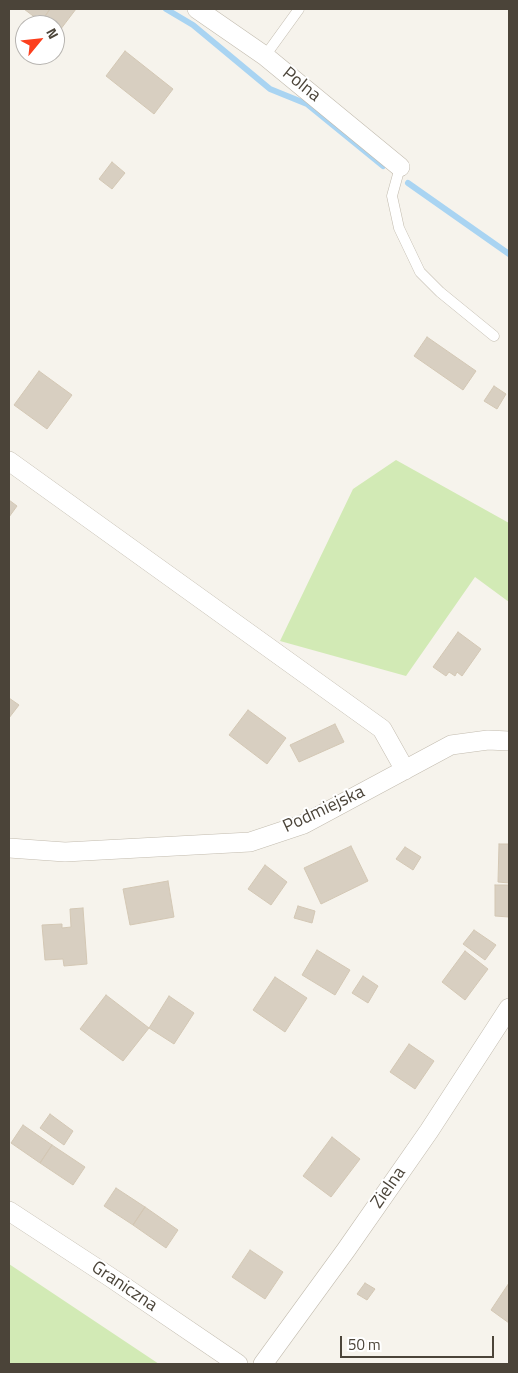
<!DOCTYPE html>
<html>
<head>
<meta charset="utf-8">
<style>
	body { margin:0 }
	#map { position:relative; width:518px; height:1373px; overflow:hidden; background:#f6f3ec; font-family:"Titillium Web",sans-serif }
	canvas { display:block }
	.frame { position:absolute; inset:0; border:10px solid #4b4439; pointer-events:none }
	.north { position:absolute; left:15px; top:15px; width:50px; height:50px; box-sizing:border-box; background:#fff; border:1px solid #b7b4b0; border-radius:50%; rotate:62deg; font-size:14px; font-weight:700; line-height:20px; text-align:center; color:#4b4439 }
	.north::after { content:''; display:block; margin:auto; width:18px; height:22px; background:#fc3f1d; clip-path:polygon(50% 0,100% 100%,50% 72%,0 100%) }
	.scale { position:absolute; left:340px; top:1336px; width:154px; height:22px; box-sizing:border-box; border:2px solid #4b4439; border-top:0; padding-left:6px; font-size:15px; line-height:18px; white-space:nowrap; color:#4b4439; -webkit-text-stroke:4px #fff; paint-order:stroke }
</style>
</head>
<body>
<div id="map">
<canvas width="518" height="1373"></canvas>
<div class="frame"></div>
<div class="north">N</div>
<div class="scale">50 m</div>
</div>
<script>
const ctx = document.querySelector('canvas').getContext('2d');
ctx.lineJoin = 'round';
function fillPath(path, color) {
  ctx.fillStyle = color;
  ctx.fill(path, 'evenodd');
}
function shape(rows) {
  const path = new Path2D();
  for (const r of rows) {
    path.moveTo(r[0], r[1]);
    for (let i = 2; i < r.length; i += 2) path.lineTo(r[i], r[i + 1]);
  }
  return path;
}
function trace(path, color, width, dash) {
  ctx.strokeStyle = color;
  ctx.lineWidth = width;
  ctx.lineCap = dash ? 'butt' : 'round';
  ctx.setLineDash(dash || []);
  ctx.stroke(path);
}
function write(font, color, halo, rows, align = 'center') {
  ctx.font = font + ' "Titillium Web",sans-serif';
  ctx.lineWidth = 4;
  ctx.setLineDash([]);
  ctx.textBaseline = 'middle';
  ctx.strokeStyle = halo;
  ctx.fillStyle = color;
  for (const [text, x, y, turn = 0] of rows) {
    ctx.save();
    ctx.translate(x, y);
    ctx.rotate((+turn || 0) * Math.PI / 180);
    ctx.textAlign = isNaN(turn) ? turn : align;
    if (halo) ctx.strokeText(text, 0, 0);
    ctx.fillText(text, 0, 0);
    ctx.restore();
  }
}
fillPath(shape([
	[396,460,509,523,509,602,475,577,406,676,280,641,353,489],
	[9,1264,159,1364,9,1364]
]), '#d2eab5');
trace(shape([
	[166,9,193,25,270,89,307,104,383,166],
	[408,183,509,254]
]), '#a9d4f2', 6);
const building = shape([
	[24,9,50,9,41,22,24,9],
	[50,9,76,9,57,34,55,32,55,25,45,25,41,22,50,9],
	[125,51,173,89,154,114,106,76,125,51],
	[112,162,125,173,112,189,99,179,112,162],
	[427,337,476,371,463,390,414,356,427,337],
	[39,371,72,395,47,429,14,405,39,371],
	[494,386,506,394,497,409,484,401,494,386],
	[9,500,17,506,9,517,9,500],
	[458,632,481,649,462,676,457,672,455,676,449,672,446,676,433,667,458,632],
	[9,698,19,705,9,718,9,698],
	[248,710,286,738,267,764,229,735,248,710],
	[335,724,344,742,299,762,290,745,335,724],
	[499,844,509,844,509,883,498,882,499,844],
	[351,846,368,881,321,904,304,868,351,846],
	[405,847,421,857,413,870,396,859,405,847],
	[265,865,287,882,271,905,248,889,265,865],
	[168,881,174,917,130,925,123,889,168,881],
	[495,885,509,885,509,917,495,916,495,885],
	[298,906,315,911,312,923,294,918,298,906],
	[83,908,87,964,64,966,63,959,45,960,42,925,62,924,62,928,71,927,70,909,83,908],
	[474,930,496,945,485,960,463,944,474,930],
	[317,950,350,970,335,995,302,975,317,950],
	[465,951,488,969,465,1000,442,982,465,951],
	[363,976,378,986,368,1003,352,993,363,976],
	[275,977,307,998,285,1032,253,1010,275,977],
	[106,995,149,1028,123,1061,80,1029,106,995],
	[169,996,194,1013,174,1044,149,1028,169,996],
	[409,1044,434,1061,415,1089,390,1072,409,1044],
	[50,1114,73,1131,64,1145,40,1128,50,1114],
	[23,1125,52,1145,40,1163,11,1143,23,1125],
	[332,1137,360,1159,331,1197,303,1176,332,1137],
	[52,1145,85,1167,73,1185,40,1163,52,1145],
	[116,1188,145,1207,133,1225,104,1206,116,1188],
	[145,1207,178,1230,166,1248,133,1225,145,1207],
	[250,1250,283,1272,265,1299,232,1277,250,1250],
	[365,1283,375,1289,367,1300,357,1294,365,1283],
	[509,1283,509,1323,491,1310,509,1283]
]);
fillPath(building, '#d8cfc1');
trace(building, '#d3c7b4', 1);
const service = shape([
	[265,56,299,9],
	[400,167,392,196,399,228,420,272,440,292,494,336]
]);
const minor = shape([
	[197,9,265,56,400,167],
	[9,461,382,729,405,770],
	[9,848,65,852,250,842,304,824,451,745,488,740,509,741],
	[9,1211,110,1277,238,1364],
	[263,1364,346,1250,429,1131,509,1008]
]);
trace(service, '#c2bbae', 11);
trace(minor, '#c2bbae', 20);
trace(service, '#fff', 10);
trace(minor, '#fff', 19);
write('18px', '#4b4439', '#fff', [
	["Polna",301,85,39],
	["Podmiejska",324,810,-25],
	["Zielna",389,1188,-55],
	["Graniczna",124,1287,34]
]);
</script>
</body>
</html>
